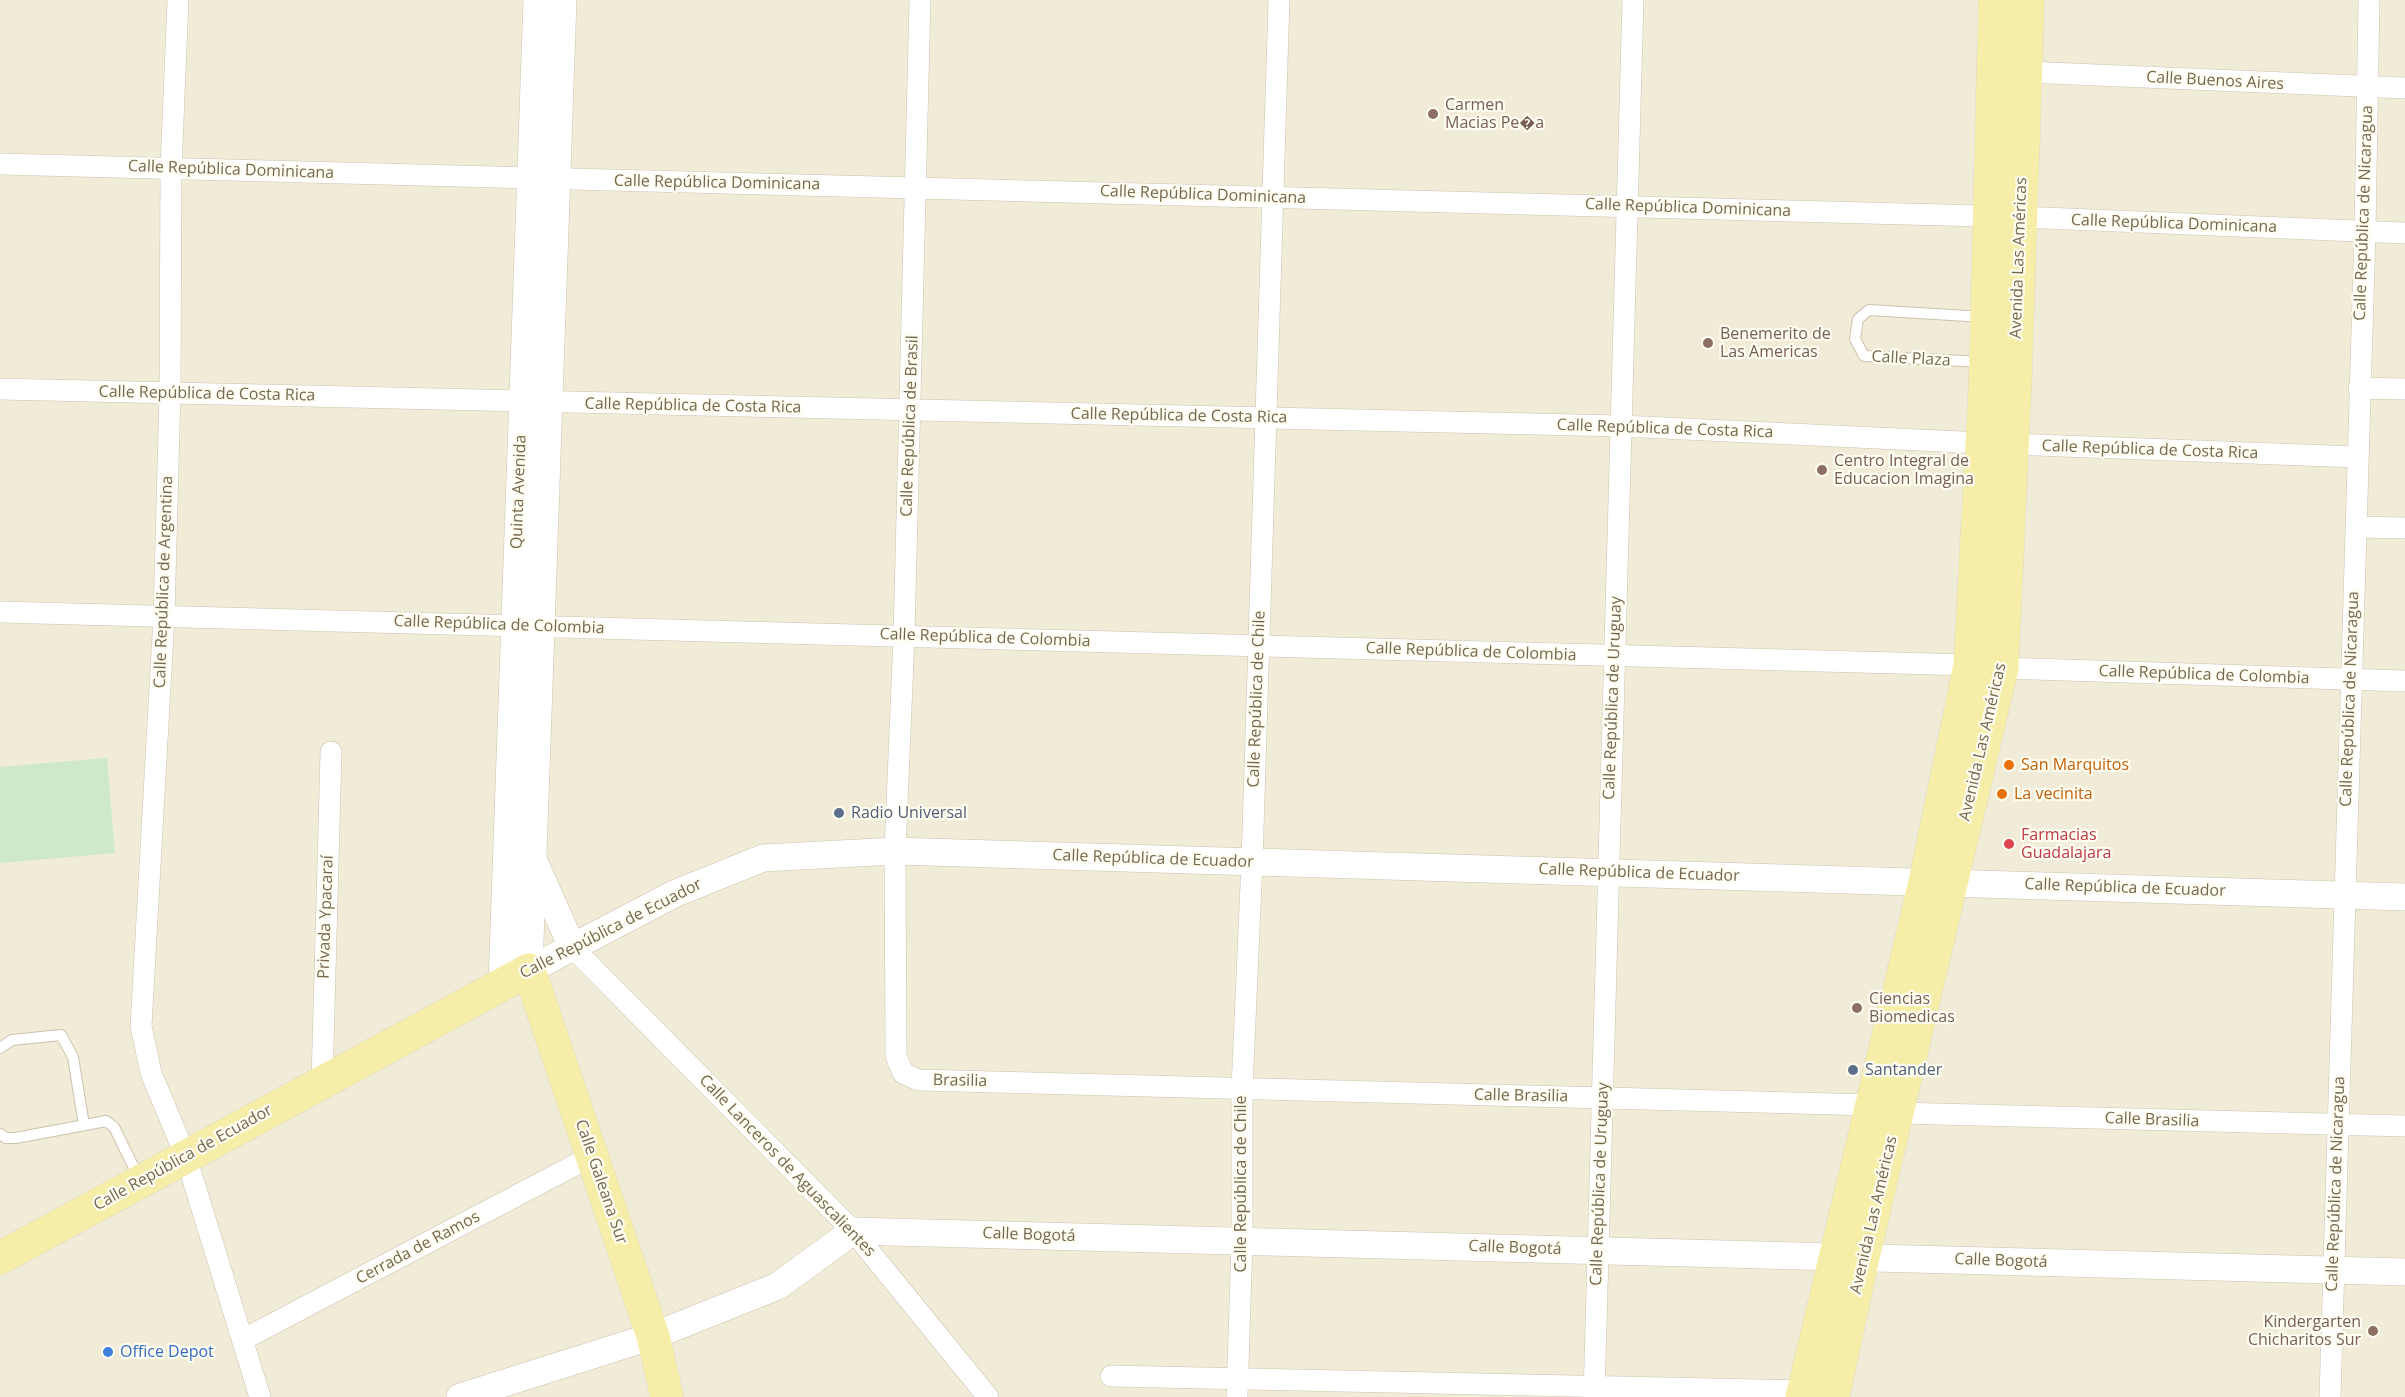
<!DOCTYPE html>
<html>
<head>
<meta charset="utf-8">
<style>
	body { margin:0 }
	canvas { display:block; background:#fcfaeb }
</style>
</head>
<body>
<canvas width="2405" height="1397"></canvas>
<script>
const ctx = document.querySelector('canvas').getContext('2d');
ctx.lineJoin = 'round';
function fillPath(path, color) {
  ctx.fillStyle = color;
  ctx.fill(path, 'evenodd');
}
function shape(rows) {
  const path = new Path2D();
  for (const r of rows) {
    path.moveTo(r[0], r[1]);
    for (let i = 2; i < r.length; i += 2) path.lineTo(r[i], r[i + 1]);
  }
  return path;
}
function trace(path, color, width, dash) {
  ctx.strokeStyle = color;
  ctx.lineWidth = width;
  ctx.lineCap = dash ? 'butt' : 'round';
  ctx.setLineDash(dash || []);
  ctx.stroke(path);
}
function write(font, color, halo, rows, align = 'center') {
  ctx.font = font + ' "Open Sans",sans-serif';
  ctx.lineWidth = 4.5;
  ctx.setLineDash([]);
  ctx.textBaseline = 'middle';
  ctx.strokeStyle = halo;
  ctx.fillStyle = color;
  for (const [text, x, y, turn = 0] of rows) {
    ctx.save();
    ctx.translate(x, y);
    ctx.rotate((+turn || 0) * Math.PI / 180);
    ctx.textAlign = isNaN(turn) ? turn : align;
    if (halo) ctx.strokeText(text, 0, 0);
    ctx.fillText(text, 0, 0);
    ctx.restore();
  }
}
fillPath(shape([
	[0,0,2405,0,2405,1397,0,1397]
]), '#f0ecd7');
fillPath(shape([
	[107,758,115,853,0,863,0,767]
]), '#cee9ca');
const service = shape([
	[1983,362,1864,356,1855,339,1858,319,1869,310,1984,317],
	[0,1048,12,1040,61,1035,73,1057,84,1125],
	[0,1134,6,1138,16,1138,106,1121,114,1127,139,1178]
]);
const minor = shape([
	[178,0,171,168,170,393,164,616,141,1026,151,1073,186,1157,260,1397],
	[920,0,904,636,895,851,896,1056,903,1073,918,1080,1873,1105],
	[2025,72,2405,88],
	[0,164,2020,217,2405,233],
	[2359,388,2405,389],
	[0,389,1621,426,1983,443,2357,457],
	[2356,527,2405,528],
	[0,612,1970,665],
	[2002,668,2405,681],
	[572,947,853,1231,988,1397],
	[322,1083,331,752],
	[1899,1113,2405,1126],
	[244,1339,592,1156],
	[1111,1376,1804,1391],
	[1237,1397,1242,1241,1242,1089,1252,862,1279,0],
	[1594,1397,1633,0],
	[2330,1397,2365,232,2369,0]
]);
const tertiary = shape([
	[563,0,529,970,674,894,763,858,895,851,2405,897],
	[536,866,572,947],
	[502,984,537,0],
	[460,1397,653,1336,778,1286,853,1231,2405,1272]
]);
const primary = shape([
	[0,1258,529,970,653,1336,667,1397],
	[1802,1397,1925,882,1970,665,1985,389,1995,0],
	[1833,1397,1863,1257,2002,668,2015,386,2028,0]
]);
trace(service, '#ccc3ae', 12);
trace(minor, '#ccc3ae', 22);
trace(tertiary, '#ccc3ae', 28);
trace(primary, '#dbd8d1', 34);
trace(service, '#fff', 10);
trace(minor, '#fff', 21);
trace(tertiary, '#fff', 27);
trace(primary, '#f6eea8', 33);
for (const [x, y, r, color] of [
	[1433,114,6,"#8d6e63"],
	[1708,343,6,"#8d6e63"],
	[1822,470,6,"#8d6e63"],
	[2009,765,6,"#e8710a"],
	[2002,794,6,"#e8710a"],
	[839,813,6,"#5c6f8a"],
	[2009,844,6,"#e0444e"],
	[1857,1008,6,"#8d6e63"],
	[1853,1070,6,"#5c6f8a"],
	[2373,1331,6,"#8d6e63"],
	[108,1352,6,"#3f7fe0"]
]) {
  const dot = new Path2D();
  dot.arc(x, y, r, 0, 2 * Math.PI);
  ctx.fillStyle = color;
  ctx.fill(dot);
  trace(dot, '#fefdf2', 2);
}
write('16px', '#76684f', '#fefdf2', [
	["Calle Buenos Aires",2215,81,3],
	["Calle República Dominicana",231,170,2],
	["Calle República Dominicana",717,183,1],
	["Calle República Dominicana",1203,195,2],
	["Calle República Dominicana",1688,208,2],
	["Calle República de Nicaragua",2364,213,-88],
	["Calle República Dominicana",2174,224,2],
	["Avenida Las Américas",2019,258,-88],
	["Calle Plaza",1911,359,3],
	["Calle República de Costa Rica",207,394,1],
	["Calle República de Costa Rica",693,406,1],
	["Calle República de Costa Rica",1179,416,1],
	["Calle República de Brasil",910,426,-88],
	["Calle República de Costa Rica",1665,429,2],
	["Calle República de Costa Rica",2150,450,2],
	["Quinta Avenida",519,492,-88],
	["Calle República de Argentina",164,582,-88],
	["Calle República de Colombia",499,625,2],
	["Calle República de Colombia",985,638,2],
	["Calle República de Colombia",1471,652,2],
	["Calle República de Colombia",2204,675,2],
	["Calle República de Uruguay",1613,698,-88],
	["Calle República de Chile",1257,699,-88],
	["Calle República de Nicaragua",2350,699,-88],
	["Avenida Las Américas",1983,742,-77],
	["Calle República de Ecuador",1153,859,2],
	["Calle República de Ecuador",1639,873,2],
	["Calle República de Ecuador",2125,888,2],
	["Privada Ypacaraí",326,917,-88],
	["Calle República de Ecuador",611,929,-27],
	["Brasilia",960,1081,1],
	["Calle Brasilia",1521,1096,1],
	["Calle Brasilia",2152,1120,2],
	["Calle República de Ecuador",183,1158,-29],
	["Calle Lanceros de Aguascalientes",787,1166,46],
	["Calle Galeana Sur",601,1182,71],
	["Calle República de Chile",1241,1184,-90],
	["Calle República de Uruguay",1600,1184,-88],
	["Calle República de Nicaragua",2336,1184,-88],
	["Avenida Las Américas",1874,1215,-77],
	["Calle Bogotá",1029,1235,2],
	["Cerrada de Ramos",418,1248,-28],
	["Calle Bogotá",1515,1248,2],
	["Calle Bogotá",2001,1261,2]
]);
write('16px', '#785e54', '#fefdf2', [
	["Carmen",1445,105],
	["Macias Pe�a",1445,123],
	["Benemerito de",1720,334],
	["Las Americas",1720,352],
	["Centro Integral de",1834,461],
	["Educacion Imagina",1834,479],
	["Ciencias",1869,999],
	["Biomedicas",1869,1017],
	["Kindergarten",2361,1322,"right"],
	["Chicharitos Sur",2361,1340,"right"]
], 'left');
write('16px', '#c56008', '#fefdf2', [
	["San Marquitos",2021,765],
	["La vecinita",2014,794]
], 'left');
write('16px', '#4e5e75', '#fefdf2', [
	["Radio Universal",851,813],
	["Santander",1865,1070]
], 'left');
write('16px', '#be3a42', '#fefdf2', [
	["Farmacias",2021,835],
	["Guadalajara",2021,853]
], 'left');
write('16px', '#366cbe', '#fefdf2', [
	["Office Depot",120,1352]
], 'left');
</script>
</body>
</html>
